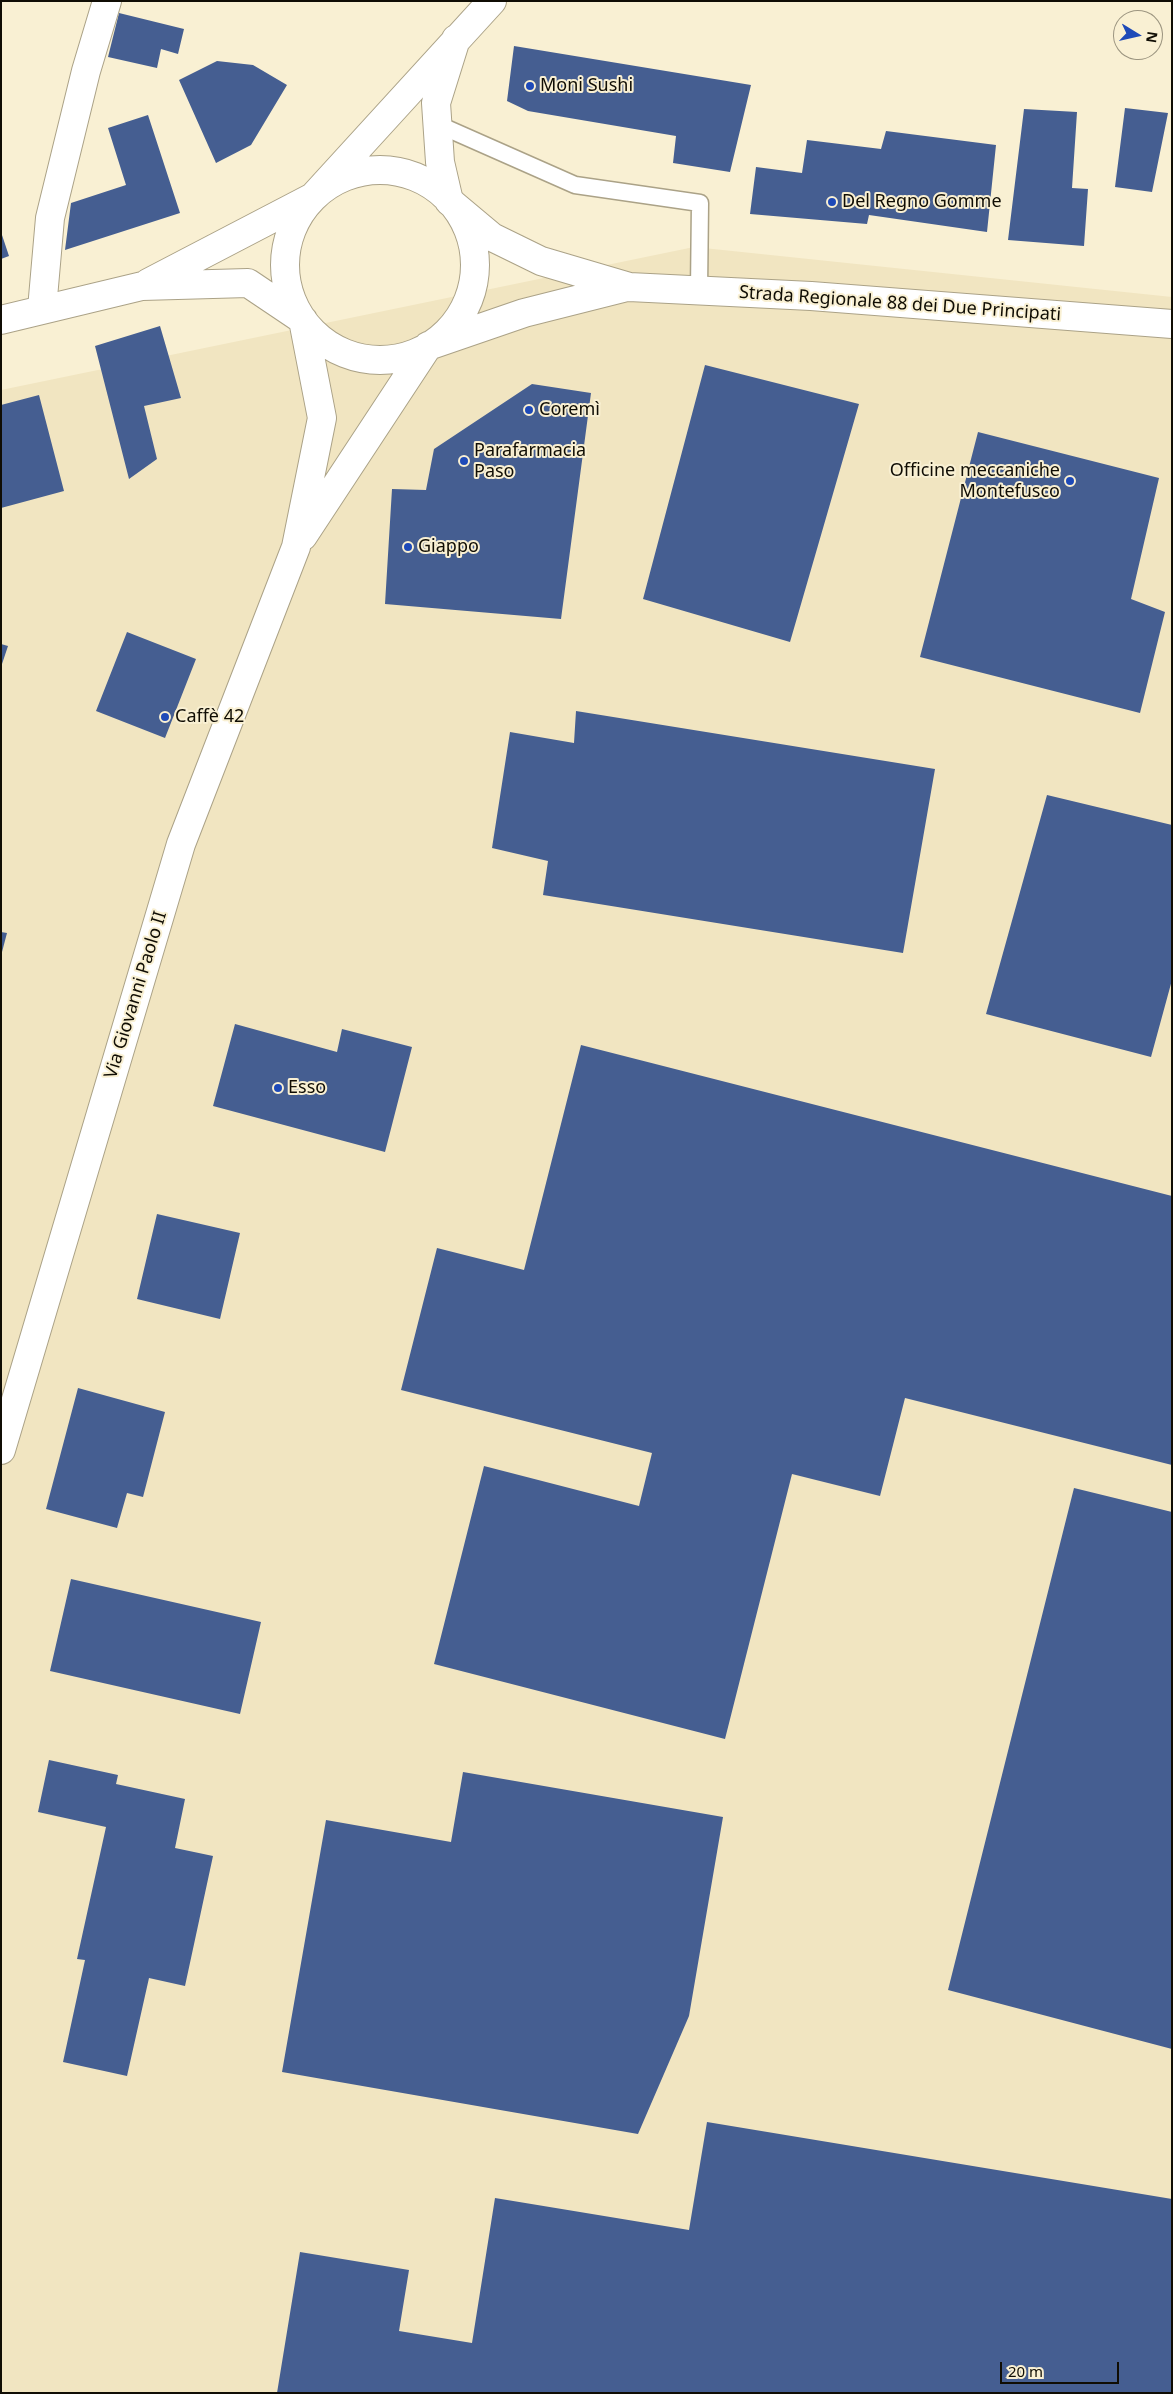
<!DOCTYPE html>
<html>
<head>
<meta charset="utf-8">
<style>
	body { margin:0 }
	#map { position:relative; width:1173px; height:2394px; overflow:hidden; background:#f9f0d3; font-family:"Noto Sans",sans-serif }
	canvas { display:block }
	.frame { position:absolute; inset:0; border:2px solid #100d04; pointer-events:none }
	.north { position:absolute; left:1113px; top:10px; width:50px; height:50px; box-sizing:border-box; background:#f9f0d3; border:1px solid #9c9580; border-radius:50%; rotate:99deg; font-size:14px; font-weight:700; line-height:20px; text-align:center; color:#100d04 }
	.north::after { content:''; display:block; margin:auto; width:18px; height:22px; background:#1e4ab8; clip-path:polygon(50% 0,100% 100%,50% 72%,0 100%) }
	.scale { position:absolute; left:1000px; top:2362px; width:119px; height:22px; box-sizing:border-box; border:2px solid #100d04; border-top:0; padding-left:6px; font-size:15px; line-height:18px; white-space:nowrap; color:#100d04; -webkit-text-stroke:4px #f9f0d3; paint-order:stroke }
</style>
</head>
<body>
<div id="map">
<canvas width="1173" height="2394"></canvas>
<div class="frame"></div>
<div class="north">N</div>
<div class="scale">20 m</div>
</div>
<script>
const ctx = document.querySelector('canvas').getContext('2d');
ctx.lineJoin = 'round';
function fillPath(path, color) {
  ctx.fillStyle = color;
  ctx.fill(path, 'evenodd');
}
function shape(rows) {
  const path = new Path2D();
  for (const r of rows) {
    if (r.length === 3) {
      path.moveTo(r[0] + r[2], r[1]);
      path.arc(r[0], r[1], r[2], 0, 2 * Math.PI);
      continue;
    }
    path.moveTo(r[0], r[1]);
    for (let i = 2; i < r.length; i += 2) path.lineTo(r[i], r[i + 1]);
  }
  return path;
}
function trace(path, color, width, dash) {
  ctx.strokeStyle = color;
  ctx.lineWidth = width;
  ctx.lineCap = dash ? 'butt' : 'round';
  ctx.setLineDash(dash || []);
  ctx.stroke(path);
}
function write(font, color, halo, rows, align = 'center') {
  ctx.font = font + ' "Noto Sans",sans-serif';
  ctx.lineWidth = 4;
  ctx.setLineDash([]);
  ctx.textBaseline = 'middle';
  ctx.strokeStyle = halo;
  ctx.fillStyle = color;
  for (const [text, x, y, turn = 0] of rows) {
    ctx.save();
    ctx.translate(x, y);
    ctx.rotate((+turn || 0) * Math.PI / 180);
    ctx.textAlign = isNaN(turn) ? turn : align;
    if (halo) ctx.strokeText(text, 0, 0);
    ctx.fillText(text, 0, 0);
    ctx.restore();
  }
}
fillPath(shape([
	[694,247,1172,297,1172,2393,1,2393,1,390]
]), '#f1e5c1');
fillPath(shape([
	[119,13,184,29,178,54,161,49,157,68,108,57],
	[514,46,751,85,730,172,673,163,676,136,528,111,507,101],
	[217,61,253,65,287,85,251,145,216,163,179,80],
	[1125,108,1168,113,1152,192,1115,187],
	[1024,109,1077,112,1072,188,1088,189,1084,246,1008,240],
	[148,115,180,213,65,250,71,203,126,185,108,128],
	[886,131,996,145,987,232,869,215,867,224,750,214,756,167,802,173,807,140,881,149],
	[1,232,9,256,1,259],
	[160,326,181,398,144,406,157,459,129,479,95,346],
	[705,365,859,404,790,642,643,599],
	[532,384,591,393,561,619,385,604,392,489,426,490,434,449],
	[39,395,64,491,1,508,1,405],
	[978,432,1159,478,1131,599,1165,612,1140,713,920,657],
	[127,632,196,659,165,738,96,711],
	[1,644,8,646,2,664,1,664],
	[576,711,935,769,903,953,543,895,548,861,492,848,510,732,574,743],
	[1047,795,1172,825,1172,980,1151,1057,986,1014],
	[1,932,7,933,2,952,1,952],
	[235,1024,337,1052,342,1029,412,1047,385,1152,213,1106],
	[581,1045,1172,1196,1172,1465,905,1398,880,1496,792,1474,725,1739,434,1664,484,1466,639,1506,652,1453,401,1390,437,1248,524,1270],
	[157,1214,240,1233,220,1319,137,1299],
	[78,1388,165,1412,143,1497,127,1493,117,1528,46,1509],
	[1074,1488,1172,1512,1172,2049,948,1990],
	[71,1579,261,1622,240,1714,50,1671],
	[49,1760,118,1775,116,1784,185,1799,175,1848,213,1856,185,1986,149,1978,127,2076,63,2062,85,1960,77,1959,106,1827,38,1812],
	[463,1772,723,1817,689,2016,638,2134,282,2072,326,1820,451,1842],
	[707,2122,1172,2199,1172,2393,277,2393,300,2252,409,2270,399,2331,472,2343,495,2198,689,2230]
]), '#455e91');
const lane = shape([
	[437,124,575,185,700,203,699,290]
]);
const street = shape([
	[42,309,50,218,86,71,107,1]
]);
const secondary = shape([
	[456,39,436,103,440,162,449,201,492,237,541,261,629,287,811,296,1172,324],
	[380,265,95],
	[148,283,313,197,492,1],
	[1,320,142,286,248,283,303,320,322,418,296,547,181,844,1,1450],
	[303,536,428,346,524,313,627,287]
]);
trace(lane, '#aba287', 19);
trace(street, '#aba287', 30);
trace(secondary, '#aba287', 30);
trace(lane, '#fff', 16);
trace(street, '#fff', 28);
trace(secondary, '#fff', 28);
for (const [x, y, r, color] of [
	[530,86,5,"#1e4ab8"],
	[832,202,5,"#1e4ab8"],
	[529,410,5,"#1e4ab8"],
	[464,461,5,"#1e4ab8"],
	[1070,481,5,"#1e4ab8"],
	[408,547,5,"#1e4ab8"],
	[165,717,5,"#1e4ab8"],
	[278,1088,5,"#1e4ab8"]
]) {
  const dot = new Path2D();
  dot.arc(x, y, r, 0, 2 * Math.PI);
  ctx.fillStyle = color;
  ctx.fill(dot);
  trace(dot, '#f9f0d3', 2);
}
write('18px', '#100d04', '#f9f0d3', [
	["Moni Sushi",540,86],
	["Del Regno Gomme",842,202],
	["Coremì",539,410],
	["Parafarmacia",474,451],
	["Paso",474,472],
	["Officine meccaniche",1060,471,"right"],
	["Montefusco",1060,492,"right"],
	["Giappo",418,547],
	["Caffè 42",175,717],
	["Esso",288,1088]
], 'left');
write('18px', '#100d04', '#f9f0d3', [
	["Strada Regionale 88 dei Due Principati",900,304,4],
	["Via Giovanni Paolo II",136,995,-73]
]);
</script>
</body>
</html>
